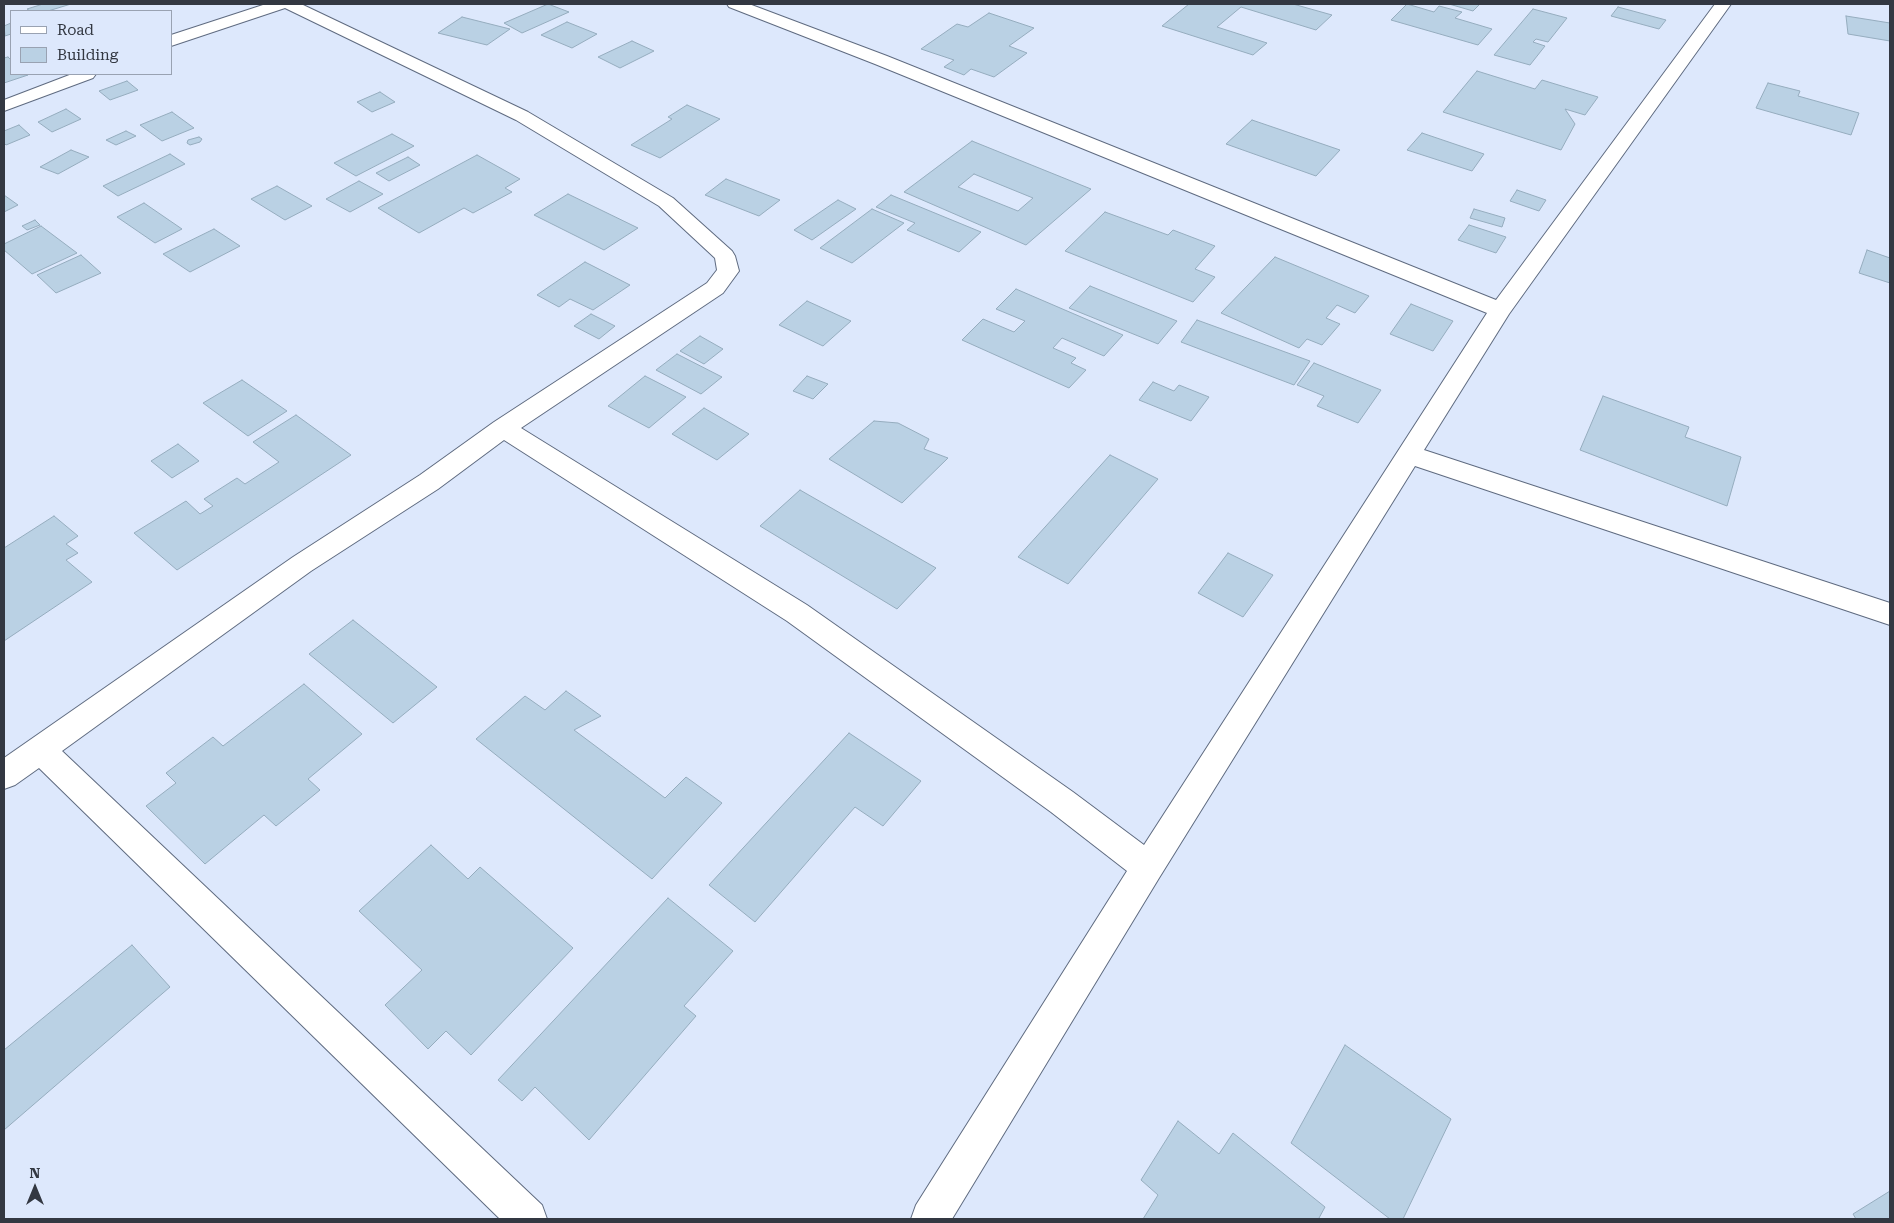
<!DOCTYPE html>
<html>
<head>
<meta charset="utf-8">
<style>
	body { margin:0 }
	#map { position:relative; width:1894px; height:1223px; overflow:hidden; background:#dde8fc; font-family:"Roboto Serif",serif }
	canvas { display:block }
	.frame { position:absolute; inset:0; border:5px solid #333842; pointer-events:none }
	.legend { position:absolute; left:10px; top:10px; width:162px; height:65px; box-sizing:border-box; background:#dde8fc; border:1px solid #99a2b2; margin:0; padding:6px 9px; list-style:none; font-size:15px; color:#333842 }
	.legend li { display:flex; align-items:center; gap:10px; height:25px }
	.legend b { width:25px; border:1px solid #99a2b2 }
	.north { position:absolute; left:10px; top:1163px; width:50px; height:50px; -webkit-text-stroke:4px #dde8fc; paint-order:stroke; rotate:0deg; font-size:14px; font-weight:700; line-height:20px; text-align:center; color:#333842 }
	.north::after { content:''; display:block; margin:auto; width:18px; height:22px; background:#333842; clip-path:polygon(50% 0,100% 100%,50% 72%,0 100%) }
</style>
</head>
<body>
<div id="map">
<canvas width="1894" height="1223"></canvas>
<div class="frame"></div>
<ul class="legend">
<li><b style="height:6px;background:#fff"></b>Road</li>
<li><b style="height:14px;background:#bad1e4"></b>Building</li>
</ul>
<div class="north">N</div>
</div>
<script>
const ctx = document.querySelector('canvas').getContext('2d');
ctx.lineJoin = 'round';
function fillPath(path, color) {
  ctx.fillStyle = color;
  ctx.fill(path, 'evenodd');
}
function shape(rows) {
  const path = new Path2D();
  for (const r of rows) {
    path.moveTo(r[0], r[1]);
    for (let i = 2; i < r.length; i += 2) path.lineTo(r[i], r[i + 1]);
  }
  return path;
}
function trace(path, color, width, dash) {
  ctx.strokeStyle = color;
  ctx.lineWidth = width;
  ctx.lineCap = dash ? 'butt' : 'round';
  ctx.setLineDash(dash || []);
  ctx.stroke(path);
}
const building = shape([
	[43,4,71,4,48,11,30,11,27,9,43,4],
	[548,4,569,12,522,33,504,23,548,4],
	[1189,4,1293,4,1332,15,1316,30,1241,7,1217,27,1267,43,1253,55,1162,26,1189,4],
	[1407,4,1434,12,1439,6,1462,12,1455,18,1492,29,1478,45,1391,20,1407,4],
	[1449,4,1480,4,1473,11,1449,4],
	[1618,7,1666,20,1659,29,1611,16,1618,7],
	[1533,9,1567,18,1548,42,1536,39,1533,42,1545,46,1530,65,1494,55,1533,9],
	[989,13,1034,28,1009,46,1027,53,994,77,971,69,964,75,944,67,954,60,921,49,957,24,968,27,989,13],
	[1846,16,1890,23,1890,41,1848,34,1846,16],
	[462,17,510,29,487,45,438,33,462,17],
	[567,22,597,34,572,48,541,35,567,22],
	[11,23,11,34,5,36,4,26,11,23],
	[632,41,654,51,620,68,598,57,632,41],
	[8,57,11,60,11,74,28,75,4,83,4,58,8,57],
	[1477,71,1535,89,1542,80,1598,97,1585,115,1565,109,1575,124,1561,150,1443,112,1477,71],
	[127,81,138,90,110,100,99,91,127,81],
	[1768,83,1800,91,1798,96,1859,113,1851,135,1756,108,1768,83],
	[380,92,395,102,372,112,357,102,380,92],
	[687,105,720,119,660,158,631,145,672,119,668,117,687,105],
	[66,109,81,119,52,132,38,122,66,109],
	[172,112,194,128,162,141,140,125,172,112],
	[1252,120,1340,150,1316,176,1226,144,1252,120],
	[19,125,30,135,6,145,4,143,4,131,19,125],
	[126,131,136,136,116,145,106,140,126,131],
	[1422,133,1484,154,1472,171,1407,150,1422,133],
	[392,134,414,146,356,176,334,163,392,134],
	[199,137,202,139,200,142,190,145,187,143,188,140,199,137],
	[972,141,1091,189,1026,245,904,192,972,141],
	[974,174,1033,198,1018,211,958,187,974,174],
	[71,150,89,157,58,174,40,167,71,150],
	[170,154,185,164,118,196,103,186,170,154],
	[477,155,520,179,505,188,512,192,473,213,464,208,419,233,378,208,477,155],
	[408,157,420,165,389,181,376,173,408,157],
	[726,179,780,200,759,216,705,195,726,179],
	[359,181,383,194,350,212,326,199,359,181],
	[277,186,312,206,285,220,251,199,277,186],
	[1517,190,1546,200,1539,211,1510,201,1517,190],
	[568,194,638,228,604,250,534,215,568,194],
	[4,195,18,205,4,212,4,195],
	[891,195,981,232,959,252,907,230,915,223,876,207,891,195],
	[838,200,856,209,812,240,794,230,838,200],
	[144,203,182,229,155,243,117,217,144,203],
	[872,209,904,223,852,263,820,248,872,209],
	[1474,209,1505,218,1502,227,1470,218,1474,209],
	[1105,212,1168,235,1173,230,1215,246,1195,269,1215,277,1193,302,1065,251,1105,212],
	[35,220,40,225,27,230,22,226,35,220],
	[1469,225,1506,237,1496,253,1458,240,1469,225],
	[41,226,77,253,32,274,4,250,4,244,41,226],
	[214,229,240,246,190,272,163,254,214,229],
	[1867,250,1890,258,1890,283,1859,273,1867,250],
	[81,255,101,273,56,293,37,275,81,255],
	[1275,257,1369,296,1355,313,1337,305,1326,318,1340,324,1322,345,1307,339,1299,348,1221,313,1275,257],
	[585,262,630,285,593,310,570,299,559,307,537,295,585,262],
	[1090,286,1177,321,1158,344,1069,308,1090,286],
	[1016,289,1123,335,1104,356,1062,338,1053,348,1076,358,1071,363,1086,370,1069,388,962,340,983,319,1014,332,1025,321,996,309,1016,289],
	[807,301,851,321,823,346,779,325,807,301],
	[1411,304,1453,321,1433,351,1390,334,1411,304],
	[591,314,615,326,599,339,574,326,591,314],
	[1197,320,1310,361,1294,385,1181,342,1197,320],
	[700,336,723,349,704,364,680,351,700,336],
	[677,354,722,377,701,394,656,370,677,354],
	[1314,363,1381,390,1358,423,1317,406,1324,396,1297,385,1314,363],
	[645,376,686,397,649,428,608,406,645,376],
	[807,376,828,384,813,399,793,391,807,376],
	[242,380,287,411,248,436,203,403,242,380],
	[1153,382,1174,391,1179,385,1209,397,1191,421,1139,400,1153,382],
	[1603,396,1689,427,1685,437,1741,457,1727,506,1580,450,1603,396],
	[704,408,749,434,717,460,672,434,704,408],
	[296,415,351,455,177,570,134,533,186,501,200,514,213,506,204,499,237,478,245,484,279,462,253,442,296,415],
	[874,421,898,423,929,439,924,449,948,458,902,503,829,459,874,421],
	[178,444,199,461,172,478,151,461,178,444],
	[1110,455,1158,479,1068,584,1018,557,1110,455],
	[800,490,936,568,897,609,760,526,800,490],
	[54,516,78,536,66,544,78,553,66,560,92,582,4,641,4,548,54,516],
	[1228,553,1273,575,1243,617,1198,593,1228,553],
	[353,620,437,687,393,723,309,654,353,620],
	[304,684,362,734,308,779,320,790,276,826,264,815,205,864,146,806,176,783,166,773,213,737,223,746,304,684],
	[566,691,601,716,574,730,665,798,686,777,722,803,652,879,476,739,525,696,545,710,566,691],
	[849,733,921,781,883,826,855,807,755,922,709,885,849,733],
	[431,845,468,879,480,867,573,948,471,1055,446,1031,428,1049,385,1005,422,970,359,911,431,845],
	[668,898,733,951,684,1006,696,1016,589,1140,535,1087,522,1101,498,1080,668,898],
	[132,945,170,987,4,1130,4,1050,132,945],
	[1345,1045,1451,1119,1403,1219,1390,1219,1291,1143,1345,1045],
	[1178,1121,1219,1154,1233,1133,1325,1207,1319,1218,1321,1219,1143,1219,1158,1195,1141,1180,1178,1121],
	[1890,1191,1890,1219,1856,1219,1853,1214,1890,1191]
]);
fillPath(building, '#bad1e4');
trace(building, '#95acbe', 1);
const minor = shape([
	[266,4,301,4,528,112,673,198,732,251,735,256,739,271,723,293,521,428,807,605,1073,792,1144,845,1487,313,875,64,729,7,727,4,749,4,887,56,1496,300,1715,4,1731,4,1509,314,1424,450,1890,603,1890,625,1415,466,1159,878,952,1219,911,1219,916,1205,1127,871,1051,812,787,621,504,440,438,489,311,571,62,751,542,1205,547,1219,500,1219,39,768,15,785,4,789,4,758,293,557,420,475,494,422,707,283,717,270,715,258,659,206,516,120,285,8,171,46,171,35,266,4],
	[72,74,96,74,93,78,4,111,4,100,72,74]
]);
trace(minor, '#5f6b80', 2);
fillPath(minor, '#fff');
</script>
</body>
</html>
